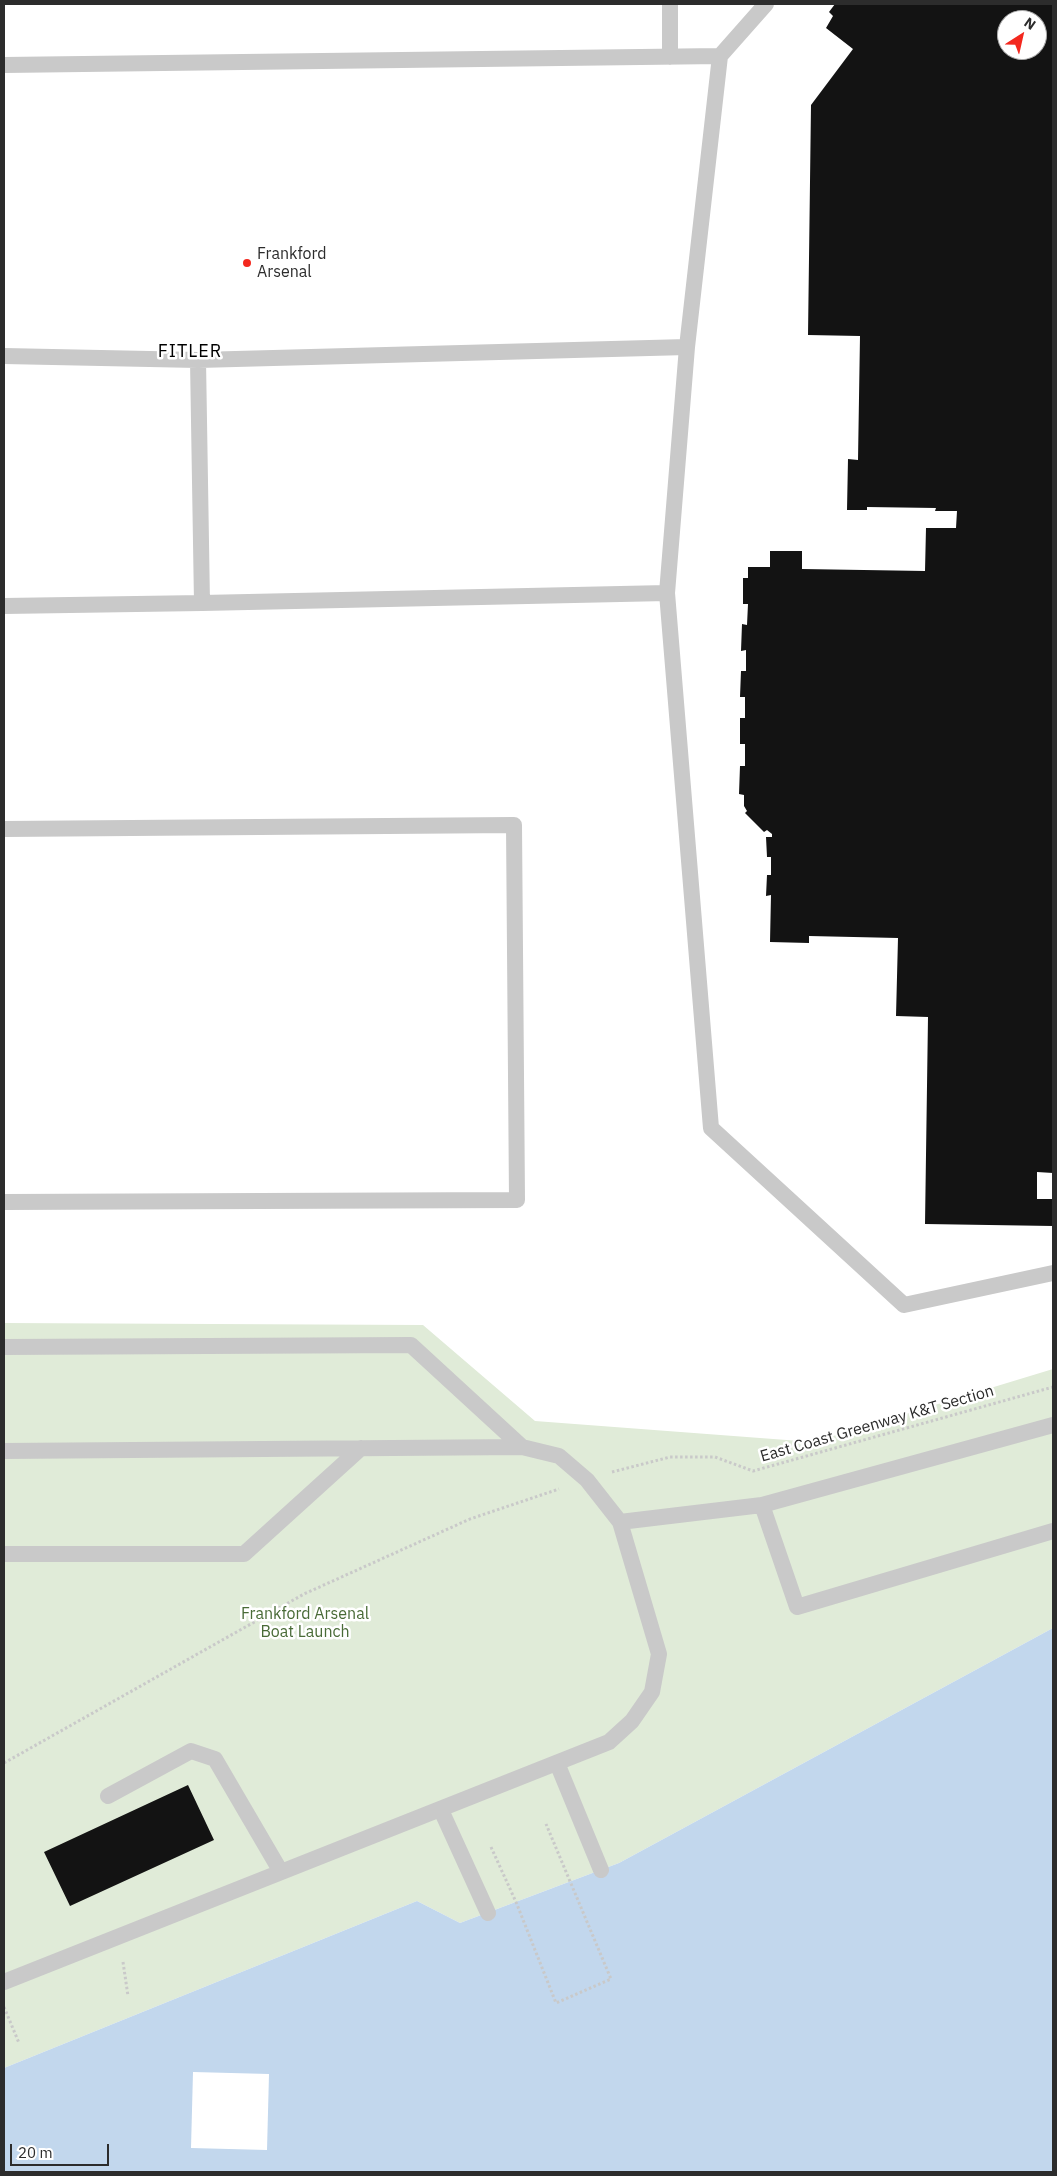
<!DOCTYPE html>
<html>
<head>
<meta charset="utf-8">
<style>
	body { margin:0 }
	#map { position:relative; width:1057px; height:2176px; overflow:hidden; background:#fff; font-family:"IBM Plex Sans",sans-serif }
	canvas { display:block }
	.frame { position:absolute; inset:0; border:5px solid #2c2c2c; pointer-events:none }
	.north { position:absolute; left:997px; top:10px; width:50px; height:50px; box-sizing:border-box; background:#fff; border:1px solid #ababab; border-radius:50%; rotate:35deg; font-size:14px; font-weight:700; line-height:20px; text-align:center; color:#2c2c2c }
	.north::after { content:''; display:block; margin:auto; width:18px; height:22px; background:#f3281e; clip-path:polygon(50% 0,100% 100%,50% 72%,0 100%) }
	.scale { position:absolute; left:10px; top:2144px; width:99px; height:22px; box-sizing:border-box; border:2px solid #2c2c2c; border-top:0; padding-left:6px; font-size:15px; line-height:18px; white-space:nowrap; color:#2c2c2c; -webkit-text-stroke:4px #fff; paint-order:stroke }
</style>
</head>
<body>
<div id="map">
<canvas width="1057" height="2176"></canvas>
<div class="frame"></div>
<div class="north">N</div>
<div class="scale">20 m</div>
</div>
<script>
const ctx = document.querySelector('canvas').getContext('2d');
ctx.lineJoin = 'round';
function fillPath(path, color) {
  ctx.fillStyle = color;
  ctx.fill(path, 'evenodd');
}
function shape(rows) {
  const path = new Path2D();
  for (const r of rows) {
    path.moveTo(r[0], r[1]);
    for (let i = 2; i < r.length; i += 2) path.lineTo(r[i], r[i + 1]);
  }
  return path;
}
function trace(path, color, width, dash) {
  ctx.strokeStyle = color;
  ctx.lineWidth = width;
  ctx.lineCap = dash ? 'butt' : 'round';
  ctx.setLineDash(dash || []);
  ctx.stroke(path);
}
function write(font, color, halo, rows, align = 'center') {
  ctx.font = font + ' "IBM Plex Sans",sans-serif';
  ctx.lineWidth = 5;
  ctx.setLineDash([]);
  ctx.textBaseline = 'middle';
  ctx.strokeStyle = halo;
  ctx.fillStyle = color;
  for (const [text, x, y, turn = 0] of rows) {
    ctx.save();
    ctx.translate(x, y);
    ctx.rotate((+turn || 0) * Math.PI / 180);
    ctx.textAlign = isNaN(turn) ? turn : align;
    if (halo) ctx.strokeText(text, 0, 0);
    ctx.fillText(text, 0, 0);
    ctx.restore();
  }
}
fillPath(shape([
	[4,1323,423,1325,535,1421,813,1442,1053,1369,1053,1628,619,1863,460,1923,417,1901,4,2068]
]), '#e0ebd8');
fillPath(shape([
	[1053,1628,1053,2172,4,2172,4,2068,417,1901,460,1923,619,1863]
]), '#c2d7ed');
fillPath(shape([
	[193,2072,269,2074,267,2150,191,2148]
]), '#fff');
fillPath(shape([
	[835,4,1053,4,1053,1173,1037,1172,1037,1199,1053,1199,1053,1226,925,1224,928,1017,896,1016,898,938,809,936,809,943,770,942,771,895,766,896,767,875,771,875,771,857,767,857,766,837,772,837,772,834,767,830,764,832,745,813,747,811,744,806,744,795,739,794,740,766,745,766,745,744,740,744,740,718,745,718,745,697,740,697,741,671,746,671,746,650,741,651,742,624,747,625,748,604,743,604,743,578,748,578,748,567,770,567,770,551,802,551,802,569,925,571,926,528,956,528,957,511,935,511,936,508,867,507,867,510,847,510,848,459,858,460,860,336,808,335,811,105,853,49,826,28,833,16,829,12],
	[1007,20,1037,20,1037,50,1007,50],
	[188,1785,214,1840,70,1906,44,1852]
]), '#131313');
trace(shape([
	[612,1472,670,1457,715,1457,753,1471,1053,1387],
	[4,1763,304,1594,470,1519,559,1489],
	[491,1847,516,1902,556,2003,611,1979,546,1824],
	[123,1962,128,1996],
	[4,2007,19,2043]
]), '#c9c9c9', 3, [2.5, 2.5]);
trace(shape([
	[720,56,687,347,667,593,711,1128,904,1305,1053,1273],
	[670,57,670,4],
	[4,65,720,56,766,4],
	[4,356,198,360,687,347],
	[198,360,202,603,667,593],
	[4,606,202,603],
	[4,829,514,825,517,1200,4,1202],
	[4,1347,411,1345,522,1447,559,1456,587,1480,620,1522],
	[4,1451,522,1447],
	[762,1505,797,1607,1053,1531],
	[4,1554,244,1554,361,1448],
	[557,1763,601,1870],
	[108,1796,191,1751,215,1759,281,1872],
	[441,1810,488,1913],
	[4,1982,609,1742,632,1721,652,1692,659,1654,620,1522,762,1505,1053,1425]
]), '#c9c9c9', 16);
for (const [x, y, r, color] of [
	[247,263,5,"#f3281e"]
]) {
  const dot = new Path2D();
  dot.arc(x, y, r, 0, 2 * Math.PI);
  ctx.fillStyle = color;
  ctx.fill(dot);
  trace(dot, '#fff', 2);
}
write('16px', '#2c2c2c', '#fff', [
	["Frankford",257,254],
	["Arsenal",257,272]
], 'left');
write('16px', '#2c2c2c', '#fff', [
	["East Coast Greenway K&T Section",877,1424,-16]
]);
write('16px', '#496b37', '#fff', [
	["Frankford Arsenal",305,1614],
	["Boat Launch",305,1632]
]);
ctx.letterSpacing = '1px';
write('18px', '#000', '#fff', [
	["FITLER",190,352]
]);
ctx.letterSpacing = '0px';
</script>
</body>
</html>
